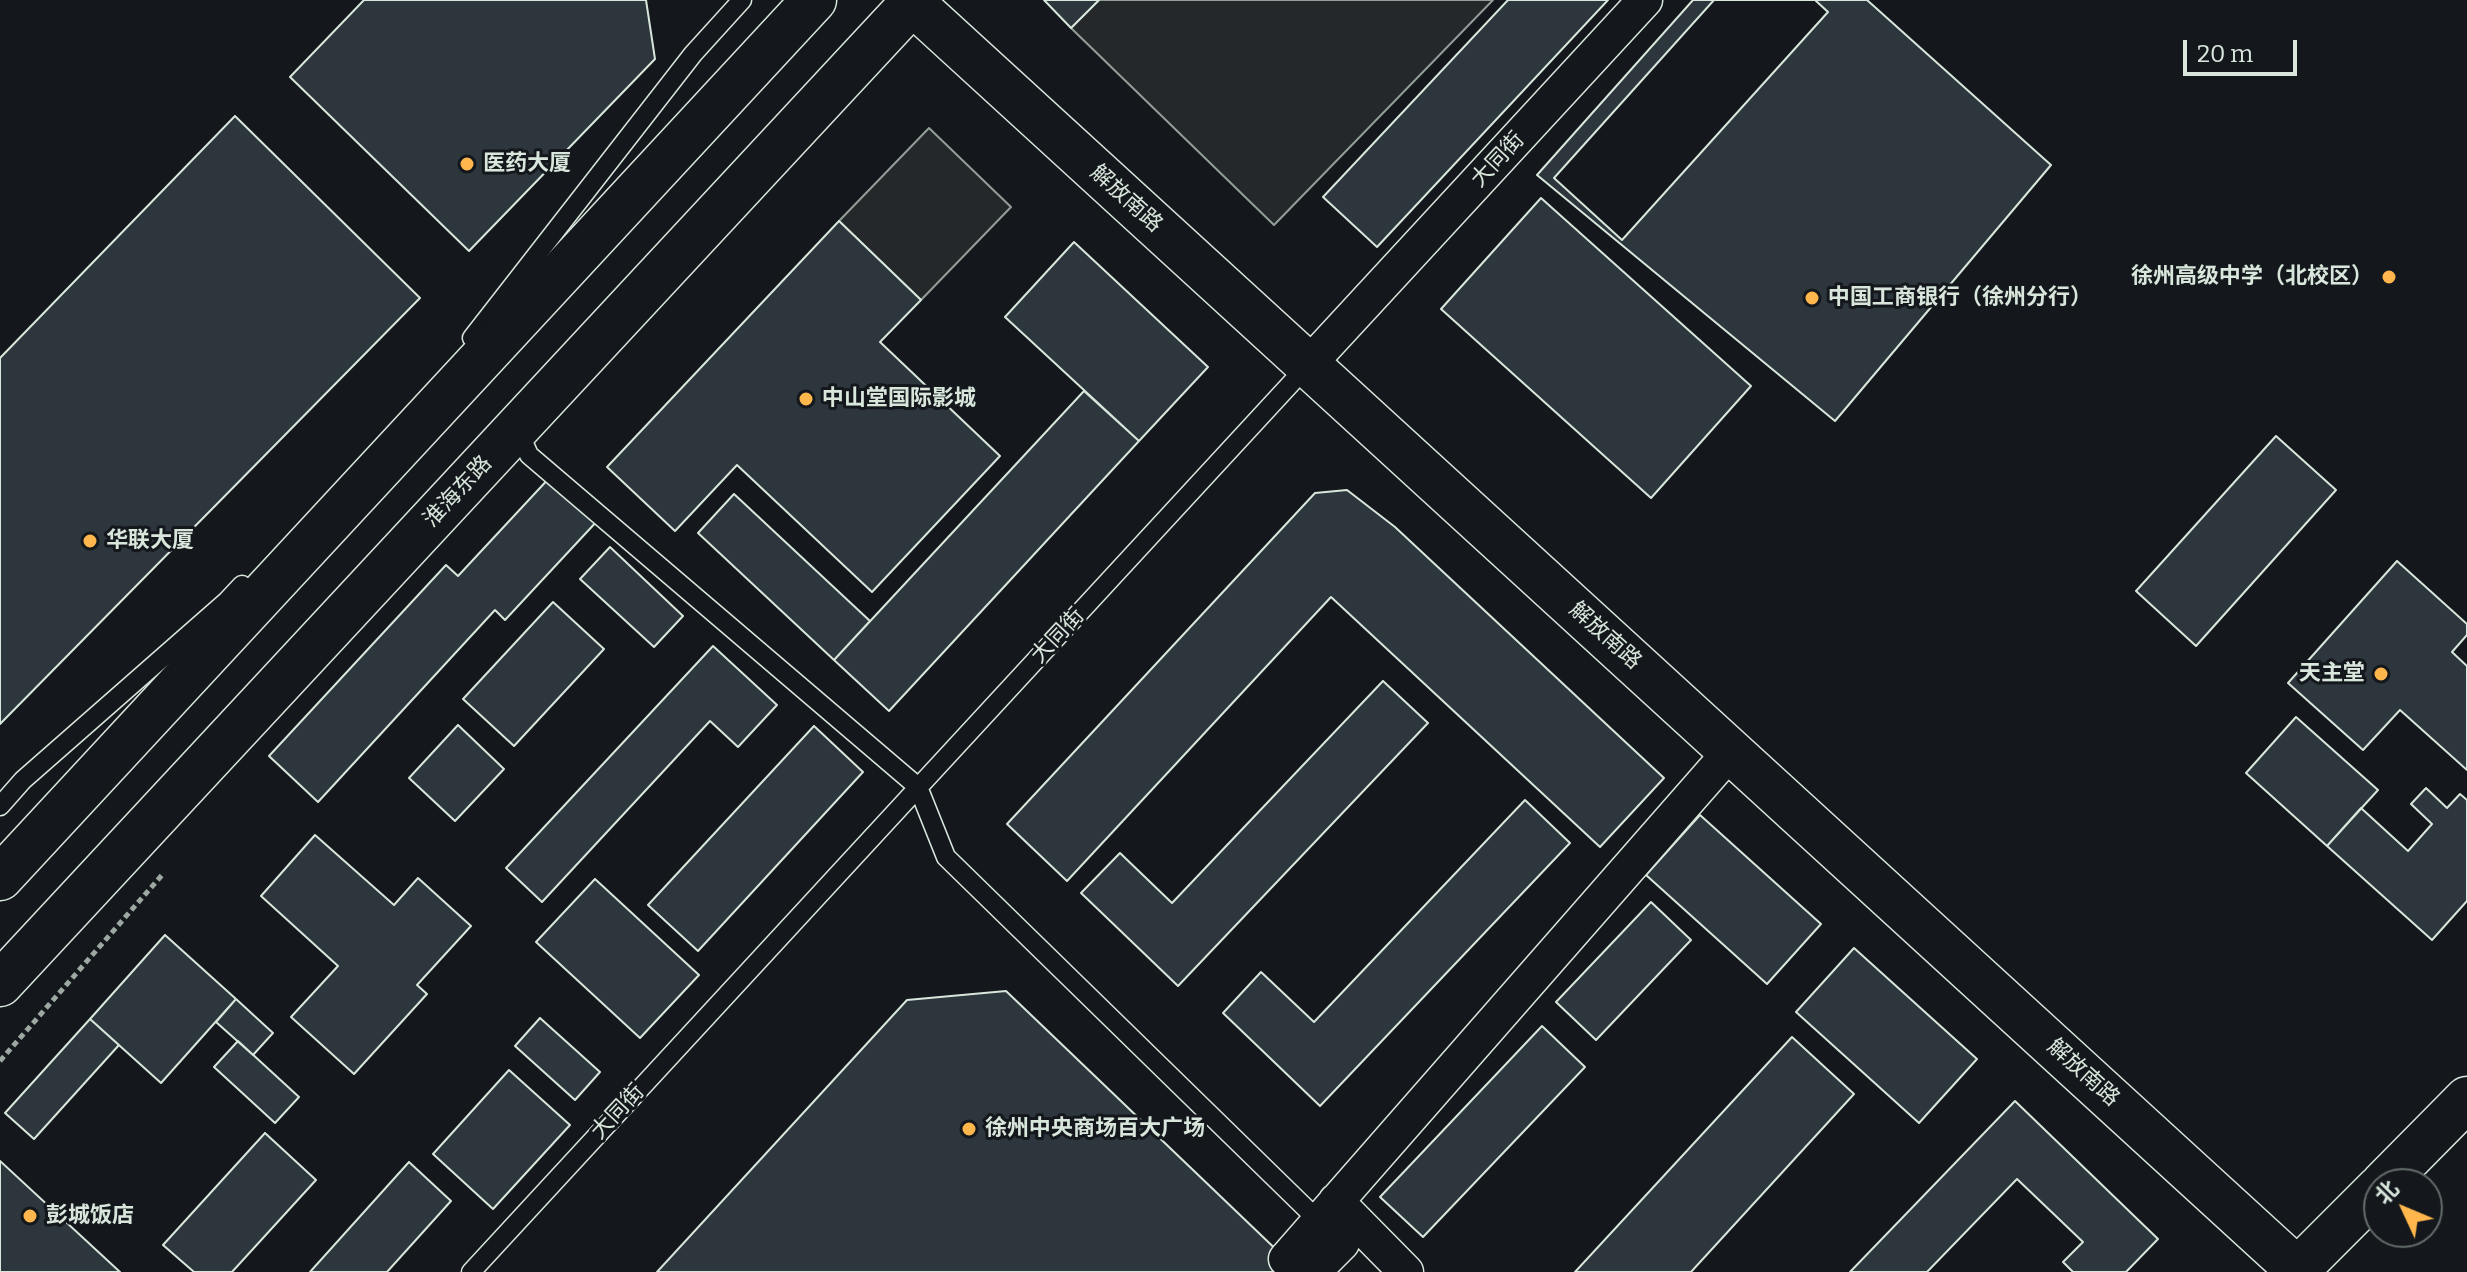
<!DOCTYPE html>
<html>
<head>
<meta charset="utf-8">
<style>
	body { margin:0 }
	#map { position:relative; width:2467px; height:1272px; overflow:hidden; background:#14181c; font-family:Bitter,"Noto Sans SC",serif }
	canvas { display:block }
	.north { position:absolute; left:2363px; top:1168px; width:80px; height:80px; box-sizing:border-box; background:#14181c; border:2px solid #626a69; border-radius:50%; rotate:314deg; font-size:22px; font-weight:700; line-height:32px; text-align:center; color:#d8e6dc }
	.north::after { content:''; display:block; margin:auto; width:28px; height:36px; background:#ffb74d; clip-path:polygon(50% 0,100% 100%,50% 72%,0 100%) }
	.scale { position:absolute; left:2183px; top:40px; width:114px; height:36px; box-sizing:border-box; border:4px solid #d8e6dc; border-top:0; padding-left:10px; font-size:24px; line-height:28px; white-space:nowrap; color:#d8e6dc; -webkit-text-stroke:6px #14181c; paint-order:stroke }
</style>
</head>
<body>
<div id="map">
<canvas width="2467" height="1272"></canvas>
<div class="north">北</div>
<div class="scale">20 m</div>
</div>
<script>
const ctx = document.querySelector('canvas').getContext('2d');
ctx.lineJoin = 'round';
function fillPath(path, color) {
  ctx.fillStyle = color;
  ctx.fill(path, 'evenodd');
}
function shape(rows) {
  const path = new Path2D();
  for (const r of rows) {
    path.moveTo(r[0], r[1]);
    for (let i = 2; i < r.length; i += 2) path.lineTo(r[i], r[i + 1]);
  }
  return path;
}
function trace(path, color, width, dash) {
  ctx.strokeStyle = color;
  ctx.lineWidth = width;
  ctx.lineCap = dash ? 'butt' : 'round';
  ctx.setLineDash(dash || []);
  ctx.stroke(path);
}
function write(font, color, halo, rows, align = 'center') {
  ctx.font = font + ' Bitter,"Noto Sans SC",serif';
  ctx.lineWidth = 6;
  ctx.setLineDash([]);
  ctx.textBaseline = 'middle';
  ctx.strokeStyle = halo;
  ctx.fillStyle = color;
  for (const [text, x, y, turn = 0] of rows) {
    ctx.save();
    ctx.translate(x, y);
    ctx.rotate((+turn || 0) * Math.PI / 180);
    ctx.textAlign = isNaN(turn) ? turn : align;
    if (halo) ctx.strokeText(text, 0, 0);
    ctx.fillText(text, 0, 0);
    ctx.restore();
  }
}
const parking = shape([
	[1099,0,1493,0,1274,225,1071,28,1099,0],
	[929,128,1011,207,921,300,839,221,929,128]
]);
fillPath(parking, '#24282b');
trace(parking, '#939e99', 2);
const building = shape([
	[364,0,646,0,655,59,469,251,290,77,364,0],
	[1044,0,1099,0,1071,28,1044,0],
	[1508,0,1608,0,1377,247,1323,197,1508,0],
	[1693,0,1867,0,2051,165,1835,421,1537,175,1693,0],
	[1714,0,1815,0,1828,12,1622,240,1554,178,1714,0],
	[235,116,420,298,0,724,0,358,235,116],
	[1541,198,1751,386,1651,498,1441,309,1541,198],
	[839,221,921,300,880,342,1000,456,872,592,737,465,675,531,607,467,839,221],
	[1074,242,1208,367,1139,441,1005,317,1074,242],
	[1084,391,1139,441,889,711,834,660,1084,391],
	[2276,436,2336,490,2196,646,2136,591,2276,436],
	[552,475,599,519,505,620,495,610,318,802,269,756,446,565,458,576,552,475],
	[1347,490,1395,527,1664,778,1600,847,1331,597,1067,881,1007,824,1315,493,1347,490],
	[734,494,870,621,834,660,698,533,734,494],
	[610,547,683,616,654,647,580,579,610,547],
	[2397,561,2467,624,2467,635,2452,652,2467,666,2467,770,2400,710,2363,750,2288,683,2397,561],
	[553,602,604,649,514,746,463,699,553,602],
	[713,646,777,705,738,747,710,721,542,902,506,868,713,646],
	[1383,681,1428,723,1178,986,1081,893,1120,853,1172,903,1383,681],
	[2296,717,2378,790,2327,846,2246,773,2296,717],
	[458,725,504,769,455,821,409,778,458,725],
	[814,726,863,772,698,951,648,905,814,726],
	[2426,788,2447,808,2460,794,2467,800,2467,901,2432,940,2327,846,2361,808,2408,851,2432,824,2411,804,2426,788],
	[1525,800,1570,843,1320,1106,1223,1013,1261,972,1314,1022,1525,800],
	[1700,815,1821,924,1767,984,1646,875,1700,815],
	[315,835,394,905,418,878,471,926,417,985,427,994,354,1074,291,1017,338,966,261,896,315,835],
	[595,879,699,975,640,1038,536,942,595,879],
	[1651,902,1691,940,1596,1040,1556,1002,1651,902],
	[165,935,236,999,161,1083,90,1019,165,935],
	[1854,948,1977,1059,1919,1123,1796,1012,1854,948],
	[1006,991,1286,1259,1273,1272,657,1272,907,1000,1006,991],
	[236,999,273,1033,253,1055,216,1022,236,999],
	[540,1018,600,1072,575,1100,515,1046,540,1018],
	[90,1019,119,1045,34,1139,5,1113,90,1019],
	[1542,1026,1585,1067,1423,1237,1380,1197,1542,1026],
	[1792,1037,1854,1094,1691,1272,1575,1272,1792,1037],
	[238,1041,299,1097,275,1123,214,1067,238,1041],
	[509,1070,570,1125,493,1209,433,1154,509,1070],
	[2015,1101,2158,1239,2126,1272,2073,1272,2063,1262,2083,1242,2017,1179,1927,1272,1850,1272,2015,1101],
	[265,1133,316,1180,232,1272,194,1272,163,1245,265,1133],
	[0,1161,120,1272,0,1272,0,1161],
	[409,1162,451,1201,387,1272,310,1272,409,1162]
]);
fillPath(building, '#2c363c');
trace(building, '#d8e6dc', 2);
const lane = shape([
	[472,338,693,54,742,0],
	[518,430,529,455,918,787,946,857,1324,1226],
	[0,806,23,780,227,601,242,585],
	[471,1272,1308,365]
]);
const street = shape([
	[1308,365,1645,0],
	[1336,1201,1406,1272],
	[1286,1259,1731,751],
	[1313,1272,1342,1243]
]);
const secondary = shape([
	[909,0,2300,1272],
	[2383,1184,2467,1099],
	[2295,1272,2379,1188]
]);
const primary = shape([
	[0,878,814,0],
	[0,984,915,0]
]);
trace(lane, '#d8e6dc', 21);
trace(street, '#d8e6dc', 37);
trace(secondary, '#d8e6dc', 47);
trace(primary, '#d8e6dc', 47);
trace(shape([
	[0,1061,162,875]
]), '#9da8a2', 5, [6, 4]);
trace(lane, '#14181c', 18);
trace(street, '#14181c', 34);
trace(secondary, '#14181c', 44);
trace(primary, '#14181c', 44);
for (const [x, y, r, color] of [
	[467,164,8,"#ffb74d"],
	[2389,277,8,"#ffb74d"],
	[1812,298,8,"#ffb74d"],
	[806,399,8,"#ffb74d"],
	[90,541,8,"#ffb74d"],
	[2381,674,8,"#ffb74d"],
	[969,1129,8,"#ffb74d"],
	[30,1216,8,"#ffb74d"]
]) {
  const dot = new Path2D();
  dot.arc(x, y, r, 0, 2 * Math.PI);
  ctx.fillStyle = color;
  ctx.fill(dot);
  trace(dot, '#14181c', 3);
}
write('22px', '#d8e6dc', '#14181c', [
	["大同街",1498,160,-47],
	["解放南路",1126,199,42],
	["淮海东路",458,492,-47],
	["大同街",1058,636,-47],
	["解放南路",1605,636,42],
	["解放南路",2083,1073,42],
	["大同街",618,1112,-47]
]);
write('bold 22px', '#d8e6dc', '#14181c', [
	["医药大厦",483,164],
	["徐州高级中学（北校区）",2373,277,"right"],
	["中国工商银行（徐州分行）",1828,298],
	["中山堂国际影城",822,399],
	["华联大厦",106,541],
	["天主堂",2365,674,"right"],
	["徐州中央商场百大广场",985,1129],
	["彭城饭店",46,1216]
], 'left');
</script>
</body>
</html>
